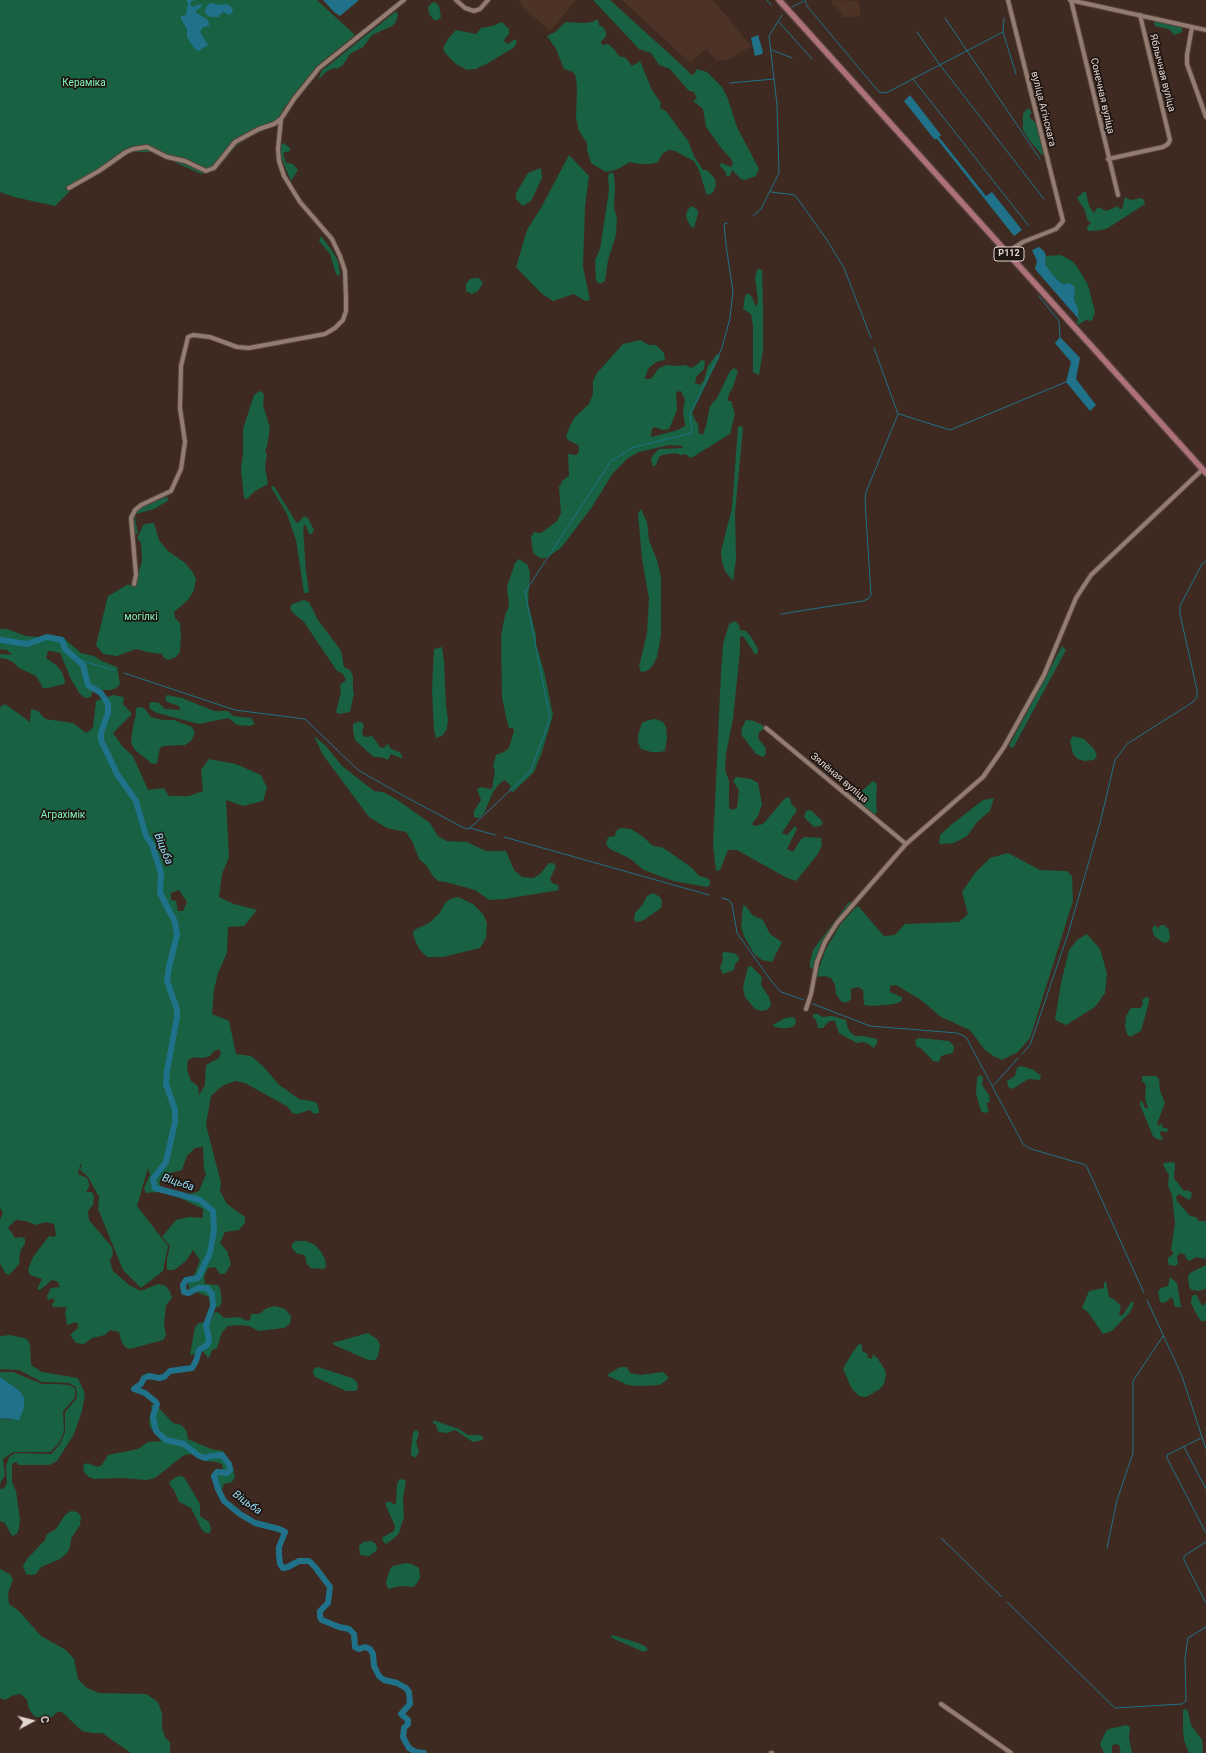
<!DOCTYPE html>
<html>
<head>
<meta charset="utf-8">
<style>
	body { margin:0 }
	#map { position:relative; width:1206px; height:1753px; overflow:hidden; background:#3e2a21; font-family:Roboto,sans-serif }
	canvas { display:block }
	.north { position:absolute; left:12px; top:1701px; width:40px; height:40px; -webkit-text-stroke:3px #1f1511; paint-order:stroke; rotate:83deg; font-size:11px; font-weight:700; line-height:16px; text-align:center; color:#e4d6d1 }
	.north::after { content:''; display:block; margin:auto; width:14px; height:18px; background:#e4d6d1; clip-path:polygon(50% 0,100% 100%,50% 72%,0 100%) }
</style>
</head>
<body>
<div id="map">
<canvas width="1206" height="1753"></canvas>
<div class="north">С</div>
</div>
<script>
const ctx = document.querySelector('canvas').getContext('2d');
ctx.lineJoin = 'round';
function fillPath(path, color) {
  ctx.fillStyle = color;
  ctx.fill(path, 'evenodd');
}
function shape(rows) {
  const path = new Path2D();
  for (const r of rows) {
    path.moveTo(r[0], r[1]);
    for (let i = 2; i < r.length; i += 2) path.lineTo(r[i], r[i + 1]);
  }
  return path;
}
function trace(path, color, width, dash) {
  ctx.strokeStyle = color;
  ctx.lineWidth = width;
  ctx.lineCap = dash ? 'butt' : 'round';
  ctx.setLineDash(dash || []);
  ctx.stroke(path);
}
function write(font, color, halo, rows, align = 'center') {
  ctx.font = font + ' Roboto,sans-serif';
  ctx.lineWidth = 3.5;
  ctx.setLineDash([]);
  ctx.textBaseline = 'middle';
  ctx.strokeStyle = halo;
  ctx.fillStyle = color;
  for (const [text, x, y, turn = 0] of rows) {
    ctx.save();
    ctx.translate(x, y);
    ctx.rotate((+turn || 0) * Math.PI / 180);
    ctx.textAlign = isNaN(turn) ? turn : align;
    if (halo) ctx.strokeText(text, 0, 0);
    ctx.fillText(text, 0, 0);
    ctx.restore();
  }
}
fillPath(shape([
	[518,0,576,0,550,31,525,9],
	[622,0,713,0,751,46,730,59,717,61,706,49,690,63],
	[832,0,859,1,861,16,842,18,841,12,832,3]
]), '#4d3226');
fillPath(shape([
	[0,0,317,0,355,35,317,66,283,109,278,124,249,137,237,145,215,171,201,174,152,152,133,152,114,161,74,187,55,206,14,197,0,192],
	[593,0,610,0,687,70,691,75,695,73,696,69,707,72,722,87,728,99,737,127,759,169,756,176,745,180,741,179,732,170,730,176,727,177,725,171,720,166,721,163,731,167,733,163,731,159,722,149,706,127,703,109,693,101,697,98,694,92,689,91,670,69,659,65,651,53,639,49],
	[433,2,436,3,439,6,441,17,438,20,434,20,429,14,428,7],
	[395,12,397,12,398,15,396,22,392,26,372,35,363,47,350,54,343,65,337,69,334,68,326,72,318,80,322,70,329,65],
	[595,20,598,20,599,25,603,27,606,32,606,36,601,42,602,45,608,44,613,48,619,56,626,58,632,66,640,61,652,90,661,103,660,108,666,111,688,141,695,158,703,170,707,170,715,179,716,185,713,192,709,195,706,193,699,170,694,161,675,151,669,150,662,154,658,162,651,164,639,164,630,162,618,169,606,172,591,163,587,150,587,143,579,131,576,118,577,90,576,77,573,72,564,69,556,49,547,36,555,32,566,22,585,23,593,22],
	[1156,21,1179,25,1182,27,1182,32,1174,35,1169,29,1155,26,1154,22],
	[502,22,509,29,509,34,503,41,508,44,515,39,517,43,513,48,488,63,476,69,467,70,456,64,445,53,443,48,448,39,456,30,476,34,481,28,492,26],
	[1029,108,1032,113,1030,114,1030,118,1035,122,1041,136,1045,153,1042,155,1030,141,1023,130,1023,114,1025,111],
	[284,143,290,148,290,151,283,153,286,163,293,164,298,170,291,181,281,157,281,145],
	[569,155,589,176,585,207,583,267,590,300,585,301,574,294,553,301,541,293,516,267,527,230,542,206],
	[541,168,542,178,531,201,523,206,516,199,516,193,528,173],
	[610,172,614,174,615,189,614,208,617,218,616,235,608,260,605,281,600,284,596,281,595,260,600,249,609,190,608,176],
	[1083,192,1086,192,1089,206,1094,213,1098,207,1106,211,1118,206,1119,209,1122,209,1125,197,1130,200,1141,198,1144,200,1145,204,1108,228,1102,230,1088,231,1087,227,1091,223,1087,219,1085,210,1077,198],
	[691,206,697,209,698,213,694,228,691,227,686,217,687,211],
	[321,236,333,252,338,261,340,274,339,276,336,274,330,254,319,241],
	[1061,255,1072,261,1076,265,1088,285,1095,312,1092,321,1086,320,1078,325,1077,322,1078,319,1080,322,1078,316,1078,308,1074,300,1075,292,1069,283,1062,284,1052,274,1045,264,1046,256],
	[758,268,762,270,763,305,763,350,759,375,753,372,753,326,751,314,743,309,745,296,748,293,752,297,756,307,758,302,755,277],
	[474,278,479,278,483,283,478,291,472,294,466,291,466,284,470,279],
	[640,340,649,345,656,345,664,353,665,360,656,362,648,369,645,379,651,379,659,368,667,365,679,366,686,365,691,368,698,364,701,360,705,361,704,369,696,377,695,383,700,385,704,380,708,366,717,354,720,356,692,413,695,420,698,424,699,433,703,435,706,426,710,406,717,398,730,371,734,368,738,371,733,387,729,394,727,401,731,401,735,414,730,434,691,458,685,454,682,455,675,453,662,455,659,457,656,465,653,467,651,460,653,455,659,449,683,448,682,446,669,445,639,452,628,458,613,473,592,507,561,548,546,558,540,558,533,553,531,537,534,532,541,533,557,521,561,513,559,487,563,480,569,476,568,454,577,455,579,450,578,445,568,440,566,436,570,426,575,417,589,404,593,394,593,381,597,373,623,344],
	[681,391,685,400,683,410,685,426,678,430,651,437,652,429,655,427,663,430,669,429,677,410,676,392],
	[261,391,264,395,263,405,270,428,267,446,265,451,267,454,265,467,268,484,255,491,247,499,244,498,241,470,243,453,243,429,254,395,258,392],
	[741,426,743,428,735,513,736,559,733,581,725,571,722,562,721,551,732,508,738,427],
	[274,486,296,522,298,523,304,516,308,518,314,530,312,534,309,534,305,524,303,528,306,571,309,591,307,593,304,593,296,540,287,514,271,487],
	[167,497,169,500,154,509,136,514,135,519,138,533,134,535,133,519,136,511,144,505],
	[641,509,647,522,649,540,657,560,661,577,661,635,657,657,653,665,647,671,641,672,639,667,647,633,649,599,642,559,638,513],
	[154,523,159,540,168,551,184,562,192,571,196,579,194,590,188,600,174,612,175,618,180,623,181,635,180,652,176,657,168,660,164,658,162,654,147,652,136,649,117,656,103,654,96,645,108,596,127,585,135,584,142,561,141,543,137,538,144,524],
	[519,559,528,565,530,574,528,603,536,635,536,644,545,675,553,715,542,752,534,772,513,792,509,790,511,786,505,780,499,784,493,792,484,813,479,818,474,817,474,811,481,800,477,789,480,787,492,789,495,770,493,766,496,755,504,752,509,748,514,731,513,728,509,728,506,717,502,697,501,636,505,615,509,606,507,587,515,563],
	[304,600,309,602,318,620,336,644,341,651,344,667,350,670,353,677,353,690,354,693,350,712,339,714,336,712,341,692,340,685,346,680,343,674,337,671,304,622,293,613,290,608,292,604],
	[735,621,739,625,740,630,746,631,751,637,758,649,757,654,755,654,743,636,740,637,740,651,733,719,726,754,725,770,729,781,729,807,731,810,737,808,739,790,733,781,736,777,751,779,758,783,762,804,758,816,752,824,755,826,763,824,786,797,790,798,791,803,797,810,782,833,787,835,795,826,797,829,787,849,793,852,801,839,805,837,821,838,822,845,818,854,796,881,787,878,737,850,728,850,720,870,716,871,713,846,721,672,723,644,729,624],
	[0,629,7,629,26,636,39,637,61,636,81,653,94,656,102,661,117,667,120,684,116,688,110,690,93,690,91,697,85,698,80,694,71,679,60,653,51,651,48,651,46,658,56,665,62,672,65,681,64,684,48,688,43,688,36,676,19,668,14,663,7,659,0,658,0,654,12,655,7,650,0,649],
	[1062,646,1066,650,1013,748,1009,746],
	[442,647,444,661,446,705,448,720,447,729,442,736,436,738,434,730,432,690,434,649],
	[113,695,124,697,123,704,132,714,113,733,123,747,133,756,148,790,164,788,169,796,189,796,203,791,201,770,209,759,236,764,261,775,267,788,263,801,243,806,226,800,229,857,222,874,219,897,234,904,257,910,244,926,228,927,227,953,218,973,214,990,212,1014,229,1021,236,1054,251,1056,264,1067,278,1084,299,1099,316,1102,319,1109,319,1113,314,1114,310,1110,297,1114,292,1113,288,1107,245,1083,235,1081,222,1086,211,1096,206,1125,221,1183,220,1191,227,1204,245,1217,245,1223,239,1230,225,1232,220,1243,227,1251,231,1264,225,1274,220,1274,215,1267,208,1268,204,1277,205,1284,218,1285,220,1288,222,1302,219,1307,214,1308,209,1297,189,1289,188,1281,194,1276,200,1260,193,1250,186,1261,174,1270,167,1270,167,1259,170,1246,162,1237,176,1220,188,1217,203,1218,203,1209,176,1196,158,1192,146,1193,144,1188,150,1175,148,1168,137,1206,168,1246,163,1271,141,1288,123,1270,98,1209,99,1197,88,1177,80,1170,82,1164,80,1165,78,1174,87,1178,89,1183,89,1187,86,1192,92,1192,94,1196,93,1205,88,1211,89,1220,112,1247,113,1254,110,1261,113,1271,129,1285,141,1291,158,1284,166,1286,170,1292,172,1298,166,1305,164,1324,166,1335,163,1340,130,1349,125,1347,121,1340,119,1332,110,1330,105,1335,92,1338,84,1344,76,1343,70,1335,78,1328,77,1322,67,1325,65,1312,67,1307,53,1307,52,1304,55,1301,53,1298,48,1300,47,1296,51,1288,60,1287,58,1282,52,1280,40,1290,37,1289,42,1279,30,1275,28,1269,33,1257,49,1236,54,1237,56,1235,54,1224,46,1222,36,1225,26,1221,16,1220,8,1227,15,1238,22,1237,25,1239,25,1243,20,1252,19,1264,9,1275,5,1273,0,1264,0,1220,3,1213,0,1208,0,707,5,704,30,722,31,709,38,711,45,719,73,723,86,733,93,728,96,701],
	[179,890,187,902,183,911,178,911,176,901,171,900,171,893],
	[219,1049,221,1053,219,1058,206,1065,205,1085,199,1095,198,1086,191,1081,187,1070,188,1060,194,1057,202,1058,210,1056,213,1052],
	[203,1147,204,1169,206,1174,199,1191,190,1194,162,1188,159,1183,170,1173,182,1170,187,1156,195,1148],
	[167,695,182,698,214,711,228,711,233,716,251,718,255,724,249,726,237,725,228,718,199,724,157,713,150,709,149,703,154,702,159,703,165,709,180,710,179,706,167,702,165,698],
	[139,707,144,708,151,717,163,720,174,720,192,727,195,733,191,741,185,745,164,746,160,748,157,763,155,764,151,763,135,750,131,743,133,726,136,714,136,708],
	[656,719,663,722,666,727,667,737,665,751,660,752,651,752,641,749,638,742,638,735,642,723,649,720],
	[746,720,754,721,764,726,763,730,759,732,758,738,765,747,766,754,763,757,756,754,741,734,742,728],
	[357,722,362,722,364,726,362,731,363,736,367,737,372,736,380,747,383,748,388,744,391,749,400,752,403,759,391,754,388,760,381,757,374,757,368,752,355,740,353,730,353,724],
	[314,736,326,746,342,766,374,791,383,792,396,799,430,823,438,836,447,841,467,842,486,851,506,851,514,870,522,877,533,878,540,874,549,863,553,863,556,866,550,879,552,883,558,885,559,890,505,899,489,900,475,890,446,882,438,881,432,875,427,866,419,859,413,843,406,832,387,828,369,817,323,755],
	[1073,736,1084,739,1094,749,1097,755,1094,760,1084,761,1078,759,1073,754,1070,741],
	[873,781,876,783,877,788,876,800,877,812,874,816,854,798],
	[994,798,990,811,978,821,967,836,954,843,939,844,940,835,952,824,983,800],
	[811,810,821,820,823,823,820,826,814,827,804,817,806,811],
	[620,828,631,829,642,836,653,846,661,847,668,851,692,868,699,876,707,878,710,881,710,885,707,887,673,881,644,870,629,858,610,849,606,844,608,837,615,836,616,831],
	[1008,853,1040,870,1067,871,1072,876,1073,901,1030,1038,1018,1052,1002,1060,993,1056,984,1049,970,1030,941,1017,921,1000,896,985,890,986,890,992,902,997,902,1001,895,1004,872,1006,864,1005,863,990,858,987,851,989,851,999,849,1001,845,1003,841,1001,836,994,835,985,831,978,825,976,817,977,817,973,826,949,840,925,855,908,858,906,884,936,895,935,905,924,959,922,968,914,962,892,975,873,990,858],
	[653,893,660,897,662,901,661,908,642,921,636,922,634,919,635,913,643,904,647,896],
	[458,897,473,904,483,914,487,923,486,938,480,948,443,957,427,957,419,949,413,935,414,930,429,923,439,914,445,903,450,899],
	[849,902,852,902,852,905,825,939,818,954,814,968,812,969,810,967,810,962,813,950],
	[743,905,746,906,752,915,763,920,770,934,782,942,772,962,762,960,754,954,744,936,741,926],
	[1155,925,1158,928,1161,925,1164,925,1169,930,1170,937,1168,942,1164,943,1154,936,1152,928],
	[1087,934,1100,949,1107,973,1105,993,1095,1007,1066,1025,1055,1020,1061,983,1069,950,1077,940],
	[724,952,734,953,738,956,739,960,735,964,734,970,723,974,720,968,723,960,722,954],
	[751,966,762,977,761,985,769,997,771,1005,767,1010,761,1011,755,1009,745,997,743,987,748,967],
	[1146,997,1149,998,1149,1002,1141,1031,1130,1037,1127,1034,1125,1027,1126,1016,1131,1008,1140,1008,1143,1005,1142,1000],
	[814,1014,818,1014,822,1017,832,1016,846,1020,847,1026,850,1032,855,1036,863,1036,877,1039,877,1044,873,1048,869,1044,863,1042,857,1043,846,1037,839,1033,835,1021,829,1021,823,1028,818,1028,816,1020,812,1016],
	[790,1017,795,1018,796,1022,794,1026,789,1028,781,1028,774,1027,773,1025,783,1019],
	[919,1038,949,1041,954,1046,953,1053,941,1056,939,1062,933,1061,922,1049,916,1046,915,1040],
	[1021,1066,1034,1070,1041,1076,1040,1080,1028,1079,1013,1089,1008,1087,1007,1081,1015,1076,1017,1068],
	[980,1075,983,1077,982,1085,989,1095,990,1102,986,1103,989,1111,985,1113,981,1111,976,1094,977,1078],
	[1142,1076,1156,1076,1159,1079,1160,1091,1165,1103,1157,1124,1159,1126,1162,1123,1163,1128,1167,1128,1168,1131,1167,1132,1161,1131,1160,1134,1163,1139,1161,1140,1157,1139,1153,1136,1140,1105,1140,1102,1142,1101,1145,1108,1148,1108,1145,1098,1146,1085,1142,1081],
	[1171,1162,1175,1163,1174,1178,1184,1191,1187,1190,1192,1193,1191,1198,1189,1200,1179,1194,1176,1197,1177,1201,1190,1216,1196,1217,1199,1221,1206,1221,1206,1259,1196,1257,1190,1261,1187,1260,1185,1255,1180,1253,1177,1256,1178,1264,1175,1266,1169,1265,1168,1262,1168,1258,1174,1253,1171,1250,1175,1223,1172,1195,1168,1186,1169,1175,1163,1165,1164,1163],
	[296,1241,306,1241,315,1245,321,1252,325,1259,326,1266,324,1269,310,1268,306,1262,306,1258,304,1255,296,1253,292,1248,292,1244],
	[1206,1265,1206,1289,1198,1291,1192,1290,1189,1287,1188,1276,1190,1273],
	[1170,1277,1177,1283,1181,1307,1175,1307,1173,1299,1171,1297,1165,1303,1160,1302,1158,1292,1161,1288,1168,1286],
	[1106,1281,1109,1297,1115,1300,1121,1306,1119,1314,1122,1316,1132,1301,1134,1304,1130,1312,1112,1331,1103,1334,1088,1312,1082,1308,1089,1291,1104,1288,1104,1283],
	[1196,1294,1201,1304,1203,1306,1206,1302,1206,1320,1205,1321,1201,1321,1197,1315,1191,1303,1192,1296],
	[275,1306,285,1309,291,1316,290,1324,284,1328,259,1331,249,1326,239,1325,228,1326,222,1332,217,1348,212,1350,210,1356,208,1358,202,1350,198,1351,192,1355,190,1355,195,1327,199,1323,211,1321,214,1313,218,1312,224,1318,240,1317,247,1321,250,1320,251,1314,259,1314,267,1308],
	[368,1333,377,1339,380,1345,378,1356,375,1360,368,1360,334,1345,332,1343],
	[11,1335,27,1339,30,1344,31,1365,42,1372,78,1378,85,1394,82,1411,74,1434,57,1461,49,1465,19,1465,16,1462,12,1464,12,1482,16,1491,20,1519,19,1529,17,1534,12,1536,5,1523,0,1521,0,1489,4,1488,7,1483,6,1467,9,1457,15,1453,51,1454,60,1444,65,1432,65,1412,77,1398,76,1387,69,1383,42,1382,19,1370,0,1369,0,1336],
	[859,1344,862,1345,862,1351,868,1354,867,1357,872,1359,873,1354,878,1359,885,1370,886,1375,884,1384,880,1389,866,1397,859,1396,852,1389,843,1369,852,1353],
	[318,1367,352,1378,357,1382,358,1389,355,1391,346,1391,315,1377,313,1372,314,1368],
	[620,1367,627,1367,630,1373,641,1375,663,1372,669,1378,660,1385,639,1386,628,1385,608,1376,608,1374],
	[0,1372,13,1372,42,1384,57,1384,69,1385,75,1388,75,1398,63,1411,64,1431,59,1443,50,1452,13,1452,3,1459,5,1475,0,1484,0,1418,12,1420,24,1397,19,1390,0,1377],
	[151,1405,156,1405,173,1423,181,1425,186,1430,188,1439,211,1449,223,1451,233,1467,235,1477,232,1482,224,1484,222,1489,220,1490,216,1489,213,1474,218,1470,223,1469,222,1464,216,1462,205,1461,191,1454,184,1455,155,1478,147,1480,122,1478,94,1479,89,1477,84,1472,83,1465,88,1463,97,1467,102,1465,108,1455,138,1449,148,1442,161,1441,150,1427,149,1420,152,1412],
	[433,1420,459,1429,468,1435,480,1435,483,1437,483,1440,473,1442,455,1430,447,1433,438,1432,436,1425,433,1423],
	[415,1430,417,1430,419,1434,416,1442,419,1452,415,1458,411,1455,411,1450,413,1433],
	[182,1476,186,1480,200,1504,200,1516,209,1522,211,1529,210,1533,206,1533,202,1530,191,1508,179,1502,174,1490,171,1487,169,1482,176,1477],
	[403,1479,406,1481,403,1498,404,1517,398,1535,386,1544,382,1540,383,1537,394,1531,395,1526,386,1506,386,1502,391,1502,394,1505,396,1503,397,1484,399,1480],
	[71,1511,77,1512,81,1516,80,1525,71,1539,70,1547,67,1553,60,1559,41,1567,36,1574,31,1575,26,1574,23,1566,27,1559,45,1540,47,1534,56,1529,65,1515],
	[371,1541,376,1544,377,1548,376,1551,369,1556,360,1555,359,1546,363,1542],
	[406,1563,412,1564,419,1568,420,1578,417,1583,413,1587,401,1586,388,1589,386,1582,390,1569,393,1566],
	[0,1569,10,1574,13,1580,8,1593,9,1604,19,1611,41,1636,66,1650,74,1659,78,1679,87,1688,99,1693,146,1694,158,1702,162,1713,162,1728,165,1737,170,1742,170,1753,131,1753,102,1733,92,1733,82,1731,62,1712,57,1712,52,1717,35,1717,29,1709,27,1700,21,1694,14,1695,5,1700,0,1698],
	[612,1635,638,1643,645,1646,648,1650,644,1652,614,1639,611,1637],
	[1185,1709,1188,1711,1191,1725,1202,1740,1203,1753,1189,1753,1184,1740,1183,1729,1183,1710],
	[1126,1725,1130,1727,1129,1738,1132,1753,1121,1753,1119,1745,1115,1744,1112,1746,1112,1753,1104,1753,1100,1744,1106,1731,1109,1729]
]), '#186142');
fillPath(shape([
	[186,0,196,0,192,1,190,3,191,6,193,7,201,4,202,6,195,12,208,20,209,23,209,26,203,27,200,32,208,45,198,51,194,48,187,37,187,29,181,19,181,16,186,15,188,4],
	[323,0,359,0,340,16,334,12],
	[212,3,218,5,226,4,230,6,233,9,232,12,230,15,223,12,218,17,212,17,208,16,205,12,206,8,208,4],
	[758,35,763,52,762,54,755,56,751,38],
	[910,95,941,135,939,137,986,196,992,192,1022,230,1014,236,937,139,934,139,904,101],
	[1039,247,1044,251,1046,256,1045,264,1052,274,1062,284,1069,283,1074,286,1075,292,1074,300,1078,308,1078,316,1081,322,1035,269,1037,261,1032,250],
	[1060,337,1080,358,1076,379,1096,405,1090,411,1066,382,1071,362,1055,343],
	[0,1377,19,1390,24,1397,24,1408,19,1420,0,1418]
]), '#1f7289');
trace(shape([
	[767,0,771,5],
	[805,0,807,6,879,92,886,93,1003,32],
	[792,7,804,1],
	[945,18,1040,159],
	[1004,18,1003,32,1016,74],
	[779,22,812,59],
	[917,32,940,65,1044,199],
	[772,50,792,58],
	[913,79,1029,226],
	[730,83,774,79],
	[771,192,795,195,827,240,844,268,871,338],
	[753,216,761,209,779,173,777,105,769,36,782,15],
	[1039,296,1059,321,1060,337],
	[899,414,950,430,1066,382],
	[781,614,863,601,868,599,871,595,865,501,866,492,898,414,874,348],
	[75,659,114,670],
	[124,673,235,710,305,719,358,770,402,795,466,829,470,828,495,835],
	[470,828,530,772,550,719,525,592,611,461,634,447,692,433,690,414,722,348,730,318,733,292,726,245,724,224,727,223],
	[504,837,709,895],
	[722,898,729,900,732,904,737,933,772,982,781,992,804,1000],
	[813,1004,870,1026,957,1033,966,1037,1023,1144,1031,1149,1086,1165,1144,1293],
	[1022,1054,1030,1045,1068,934,1100,823,1115,760,1127,744,1193,702,1197,697,1197,690,1180,614,1180,606,1202,564,1206,561],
	[993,1086,1018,1058],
	[1147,1300,1182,1376,1206,1449],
	[1201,1438,1167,1455,1167,1458,1206,1533],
	[1184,1447,1206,1489],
	[941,1538,1002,1597],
	[1206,1542,1184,1556,1184,1560,1206,1603],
	[1107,1548,1117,1500,1133,1453,1133,1381,1163,1336],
	[1007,1602,1115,1708,1182,1704,1186,1701,1185,1658,1188,1638,1206,1627]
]), '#1f7289', 1);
trace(shape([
	[0,640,27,644,47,637,62,640,65,649,83,665,88,685,101,693,108,704,108,713,101,733,101,740,117,774,136,801,146,836,152,845,161,873,160,893,175,922,177,935,169,967,167,981,177,1009,177,1017,167,1071,166,1084,175,1110,175,1122,166,1162,153,1179,155,1188,200,1200,213,1211,214,1230,210,1253,198,1278,186,1280,183,1285,184,1292,189,1293,198,1288,207,1288,212,1294,213,1306,206,1325,209,1340,207,1345,199,1350,196,1361,192,1368,170,1371,164,1377,159,1378,149,1376,144,1378,141,1384,134,1389,145,1393,156,1402,157,1404,153,1416,156,1431,166,1440,184,1444,199,1456,205,1458,211,1456,222,1455,229,1464,230,1470,227,1473,217,1472,214,1476,218,1489,224,1501,240,1514,255,1523,279,1529,285,1532,279,1547,279,1555,280,1564,283,1568,288,1567,299,1561,309,1561,315,1567,330,1587,328,1603,320,1611,320,1617,322,1620,339,1627,349,1629,354,1634,355,1647,359,1649,365,1647,370,1649,373,1654,374,1666,379,1676,384,1680,397,1683,406,1688,409,1692,410,1704,401,1714,408,1720,408,1724,404,1728,403,1737,409,1748,416,1752,424,1753]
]), '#1f7289', 6);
const minor = shape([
	[456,0,465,8,474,11,480,9,488,0],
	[1070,0,1206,30],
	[1071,0,1118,195],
	[1192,27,1187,55,1187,64,1206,117],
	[1108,159,1163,147,1168,144,1170,140,1140,15],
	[69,188,99,171,126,152,133,149,147,147,167,157,185,161,206,171,214,168,235,142,259,129,274,124,281,119],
	[1007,252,1023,242,1056,229,1063,221,1008,0],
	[134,584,136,575,131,518,135,510,141,505,171,491,181,469,185,442,180,408,181,366,188,337,193,335,210,337,237,347,249,348,325,334,335,328,343,320,346,311,346,299,345,271,340,256,332,239,300,202,284,176,279,161,278,149,281,119,294,99,319,68,404,0],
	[766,728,906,844],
	[806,1009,811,994,817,962,825,942,837,923,906,844,983,777,1004,747,1044,675,1076,598,1091,575,1203,469],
	[941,1704,1011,1753],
	[771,1753,772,1753]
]);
const major = shape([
	[779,0,1206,473]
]);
trace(minor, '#57453e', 6);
trace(major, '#57453e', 8);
trace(minor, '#947c71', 4);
trace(major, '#ae7079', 5.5);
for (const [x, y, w] of [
	[1009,254,30]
]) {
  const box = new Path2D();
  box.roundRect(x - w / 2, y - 7, w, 14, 3);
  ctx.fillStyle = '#1f1511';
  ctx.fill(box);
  trace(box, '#e4d6d1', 1);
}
write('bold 9px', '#e4d6d1', null, [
	["Р112",1009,254]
]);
write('10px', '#e4d6d1', '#1f1511', [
	["Яблычная вуліца",1162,73,76],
	["Сонечная вуліца",1102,96,77],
	["вуліца Агінскага",1043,109,76],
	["Зялёная вуліца",839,778,40]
]);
write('10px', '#81f5bb', '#1f1511', [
	["Кераміка",84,83],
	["могілкі",141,617],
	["Аграхімік",63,815]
]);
write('italic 11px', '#93ddf6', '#1f1511', [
	["Віцьба",163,849,68],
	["Віцьба",178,1183,18],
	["Віцьба",247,1503,36]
]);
</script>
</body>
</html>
